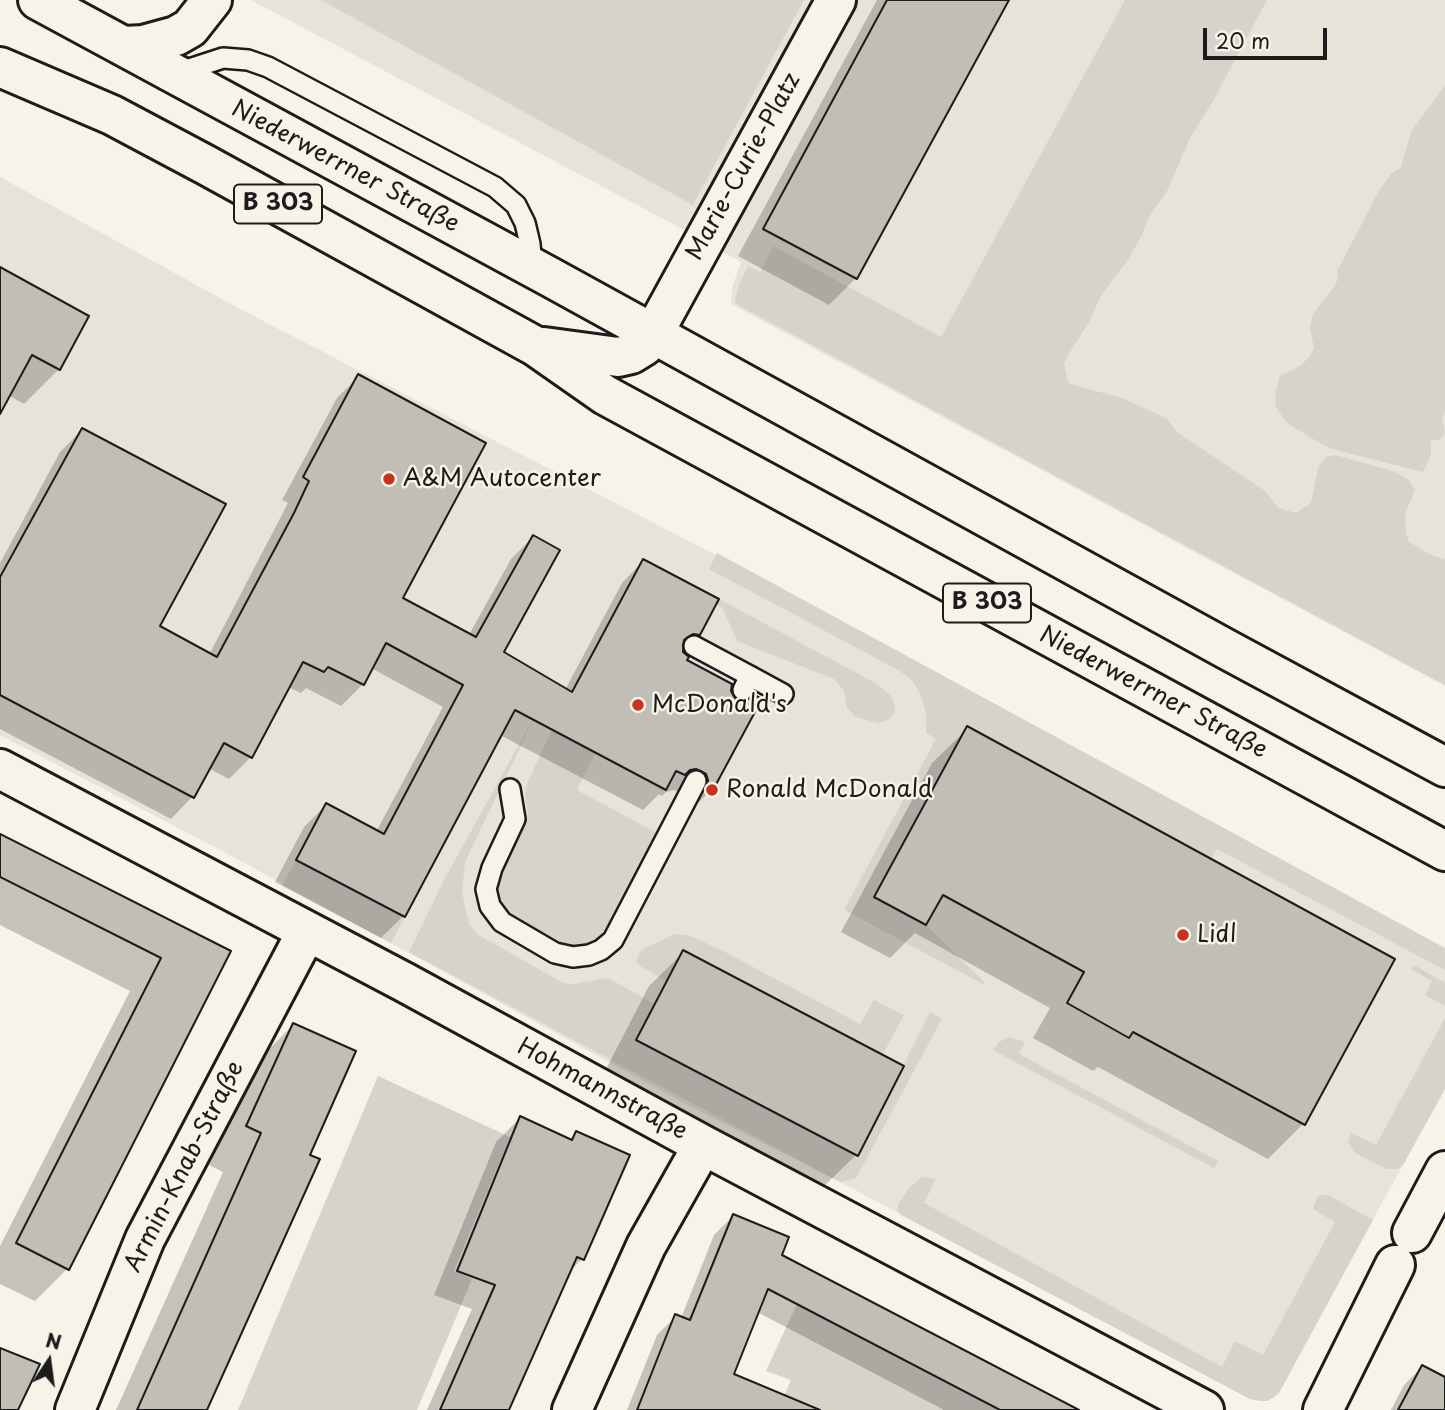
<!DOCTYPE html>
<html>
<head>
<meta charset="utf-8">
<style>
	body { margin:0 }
	#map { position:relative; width:1445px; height:1410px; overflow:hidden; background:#f7f3e8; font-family:"Playpen Sans",sans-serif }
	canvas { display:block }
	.north { position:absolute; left:14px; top:1326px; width:70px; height:70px; -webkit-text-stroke:5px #f7f3e8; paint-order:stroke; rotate:13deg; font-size:19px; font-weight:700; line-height:28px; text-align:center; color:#1c1c1c }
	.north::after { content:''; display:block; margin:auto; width:24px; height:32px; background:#1c1c1c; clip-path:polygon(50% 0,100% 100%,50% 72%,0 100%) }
	.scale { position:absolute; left:1203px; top:28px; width:124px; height:32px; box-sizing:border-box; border:4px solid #1c1c1c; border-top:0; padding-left:9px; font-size:21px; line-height:24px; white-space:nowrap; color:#1c1c1c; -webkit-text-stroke:5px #f7f3e8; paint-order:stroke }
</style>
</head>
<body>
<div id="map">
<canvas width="1445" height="1410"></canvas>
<div class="north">N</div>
<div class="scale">20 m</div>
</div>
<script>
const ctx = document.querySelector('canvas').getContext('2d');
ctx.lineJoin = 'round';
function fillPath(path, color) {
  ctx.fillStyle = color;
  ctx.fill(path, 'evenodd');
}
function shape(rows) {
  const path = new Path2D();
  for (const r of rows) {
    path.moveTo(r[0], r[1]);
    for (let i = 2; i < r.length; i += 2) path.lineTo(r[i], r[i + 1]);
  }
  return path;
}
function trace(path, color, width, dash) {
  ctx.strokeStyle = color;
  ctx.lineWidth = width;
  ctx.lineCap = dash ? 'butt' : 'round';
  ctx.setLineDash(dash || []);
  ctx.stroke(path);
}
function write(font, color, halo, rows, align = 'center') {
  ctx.font = font + ' "Playpen Sans",sans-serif';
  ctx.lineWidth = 5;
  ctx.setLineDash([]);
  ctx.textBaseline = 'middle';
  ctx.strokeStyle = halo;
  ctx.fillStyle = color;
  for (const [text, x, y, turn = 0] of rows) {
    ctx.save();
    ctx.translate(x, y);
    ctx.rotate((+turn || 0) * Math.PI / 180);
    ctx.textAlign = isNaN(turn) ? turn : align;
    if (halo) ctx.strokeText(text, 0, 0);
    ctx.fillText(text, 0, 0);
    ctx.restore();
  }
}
fillPath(shape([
	[251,0,1445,0,1445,686,731,304,732,288,741,262,673,224],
	[0,177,240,309,741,568,1445,968,1445,1089,1274,1398,1261,1401,1250,1399,840,1182,691,1107,226,853,0,735]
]), '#e6e3d9');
fillPath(shape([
	[321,0,804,0,693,205],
	[1125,0,1267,0,1213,101,1190,138,1167,191,1149,217,1141,237,1129,258,1100,297,1089,322,1070,352,1064,363,1067,379,1070,384,1122,398,1166,418,1177,432,1264,490,1279,508,1296,513,1311,503,1318,468,1326,457,1335,455,1393,471,1408,479,1415,490,1405,514,1406,533,1409,542,1433,556,1445,559,1445,685,736,304,735,301,738,287,748,266,760,272,773,246,941,337],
	[1445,85,1445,411,1442,417,1445,433,1441,439,1431,441,1431,455,1423,472,1332,449,1313,439,1287,423,1275,406,1276,391,1280,376,1300,366,1310,356,1314,348,1310,328,1313,314,1334,287,1338,279,1337,271,1380,189,1391,174,1401,167,1411,132],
	[717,553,1445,948,1445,970,1217,849,1211,859,967,727,926,925,984,982,983,984,844,910,936,739,926,733,926,714,921,695,912,680,900,671,709,569],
	[719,599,877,684,892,697,895,706,894,714,888,720,878,723,856,717,847,708,844,691,834,679,737,641,723,609,716,604],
	[536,714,465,862,462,893,469,924,477,934,563,983,574,984,608,978,655,1004,636,1040,858,1155,930,1012,942,1019,856,1178,840,1182,409,952,444,880],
	[552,729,596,752,577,790,657,833,605,932,595,942,583,947,569,947,557,944,510,917,495,898,495,886,499,874,528,815,525,795,527,784],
	[296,860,405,917,391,943,282,885],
	[675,934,688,935,723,951,860,1024,874,1000,904,1015,883,1054,684,950,667,981,640,966,636,962,641,950],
	[1414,965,1445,983,1445,1006,1425,995,1432,981,1411,969],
	[1445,1018,1445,1089,1403,1165,1397,1169,1386,1169,1355,1153,1348,1142,1351,1133,1376,1145],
	[1009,1037,1025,1042,1019,1054,1218,1161,1214,1168,993,1050,999,1042],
	[378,1076,510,1137,454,1271,472,1279,455,1320,417,1410,238,1410],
	[922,1177,936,1179,924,1203,1222,1367,1235,1341,1263,1355,1335,1222,1313,1209,1317,1198,1320,1195,1328,1195,1373,1220,1279,1393,1268,1401,1261,1401,1250,1399,901,1215,898,1211,898,1204,910,1187],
	[797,1304,1000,1410,778,1410,791,1380,766,1371]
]), '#d7d3cb');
fillPath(shape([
	[877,0,1007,0,856,278,829,305,738,256],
	[0,269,59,369,24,404,8,395,0,410],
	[359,376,401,598,469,635,511,559,533,537,501,653,565,690,622,583,643,561,698,634,682,651,712,789,690,811,684,796,674,790,666,792,662,796,659,794,643,810,500,735,403,916,381,938,275,882,304,827,326,805,376,832,443,707,371,668,363,684,341,706,306,688,301,693,288,687,251,757,229,779,208,768,192,797,171,819,0,729,0,563,60,452,82,430,158,627,209,655,288,503,282,500,337,398],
	[967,729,1303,1124,1268,1159,1098,1067,1093,1071,1033,1038,1050,1008,915,933,890,958,841,932,932,763],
	[0,835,228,951,67,1269,35,1301,0,1284,0,1246,130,991,0,925],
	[684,952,856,1155,821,1189,603,1075,649,986],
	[293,1025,308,1156,205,1410,116,1410,223,1172,209,1165,254,1064],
	[520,1118,569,1140,576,1133,628,1156,582,1259,567,1274,507,1410,427,1410,472,1309,434,1295,496,1142],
	[733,1216,780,1256,1075,1410,944,1410,757,1312,732,1375,768,1410,627,1410,657,1335,676,1316,681,1318,714,1235],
	[1422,1367,1445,1379,1445,1410,1391,1410,1404,1385]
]), '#0003');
const building = shape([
	[887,0,1009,0,857,279,763,229,887,0],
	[0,267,89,316,60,370,32,355,0,414,0,267],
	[358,374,486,443,403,598,476,637,533,535,560,550,504,652,572,692,643,559,719,599,700,635,693,634,684,640,683,652,689,657,687,660,732,684,731,691,737,701,744,702,754,695,762,699,713,790,707,787,708,780,706,774,696,769,690,770,685,775,676,771,666,790,515,710,405,917,296,860,326,803,384,834,463,685,386,643,364,685,328,667,324,672,303,662,252,758,224,743,194,798,0,695,0,577,82,428,226,504,160,626,217,657,294,513,309,481,303,477,358,374],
	[967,726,1395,959,1305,1125,1133,1032,1129,1038,1067,1003,1084,972,943,895,926,925,874,897,967,726],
	[0,834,231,951,69,1270,16,1243,161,958,0,877,0,834],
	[683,950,904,1066,858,1156,636,1040,683,950],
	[293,1023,356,1051,310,1155,320,1159,207,1410,137,1410,261,1133,246,1126,293,1023],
	[520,1116,572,1140,576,1131,630,1155,584,1260,577,1257,509,1410,440,1410,495,1285,457,1271,520,1116],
	[733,1214,789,1237,782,1255,1079,1410,1000,1410,768,1289,734,1374,820,1410,637,1410,675,1314,690,1320,733,1214],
	[0,1348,40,1364,18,1410,0,1410,0,1348],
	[1422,1365,1445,1377,1445,1410,1398,1410,1422,1365]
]);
fillPath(building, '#c0beb5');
trace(building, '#1c1c1c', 2);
const service = shape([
	[177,73,223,58,248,60,268,67,495,187,516,205,525,223,530,244,532,267],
	[694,646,750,676],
	[743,690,750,676,783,694],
	[510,789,515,819,492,868,486,889,490,906,502,922,555,953,573,957,589,955,601,950,613,940,696,781]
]);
const minor = shape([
	[124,46,143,45,176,36,190,28,212,0],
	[653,334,836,0],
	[0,769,404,982,703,1145,1204,1410],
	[1412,1233,1445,1171],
	[75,1410,145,1239,307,931],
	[572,1410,646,1246,703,1145],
	[1323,1410,1395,1265]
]);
const primary = shape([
	[38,0,550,277,1226,649,1445,767],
	[0,67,112,115,206,165,535,346,605,395,1445,851],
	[544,347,618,357,631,354,644,346,653,334]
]);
trace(service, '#1c1c1c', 24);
trace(minor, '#1c1c1c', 44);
trace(primary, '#1c1c1c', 44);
trace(service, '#f7f3e8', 19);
trace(minor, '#f7f3e8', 38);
trace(primary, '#f7f3e8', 38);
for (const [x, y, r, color] of [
	[389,479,7,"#c8321e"],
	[638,705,7,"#c8321e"],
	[712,790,7,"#c8321e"],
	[1183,935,7,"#c8321e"]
]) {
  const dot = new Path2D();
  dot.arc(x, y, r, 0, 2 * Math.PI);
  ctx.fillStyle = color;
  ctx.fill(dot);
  trace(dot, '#f7f3e8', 2.5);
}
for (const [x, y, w] of [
	[278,204,88],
	[987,603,88]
]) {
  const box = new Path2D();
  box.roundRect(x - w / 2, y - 19.5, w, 39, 5);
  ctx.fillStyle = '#f7f3e8';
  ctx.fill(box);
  trace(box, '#1c1c1c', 2);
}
write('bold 23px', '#1c1c1c', null, [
	["B 303",278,204],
	["B 303",987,603]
]);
write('24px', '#1c1c1c', '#f7f3e8', [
	["Niederwerrner Straße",345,167,28],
	["Marie-Curie-Platz",744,167,-61],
	["Niederwerrner Straße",1153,693,28],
	["Hohmannstraße",602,1090,28],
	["Armin-Knab-Straße",185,1167,-63]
]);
write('24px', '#1c1c1c', '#f7f3e8', [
	["A&M Autocenter",403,479],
	["McDonald's",652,705],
	["Ronald McDonald",726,790],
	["Lidl",1197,935]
], 'left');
</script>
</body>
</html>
